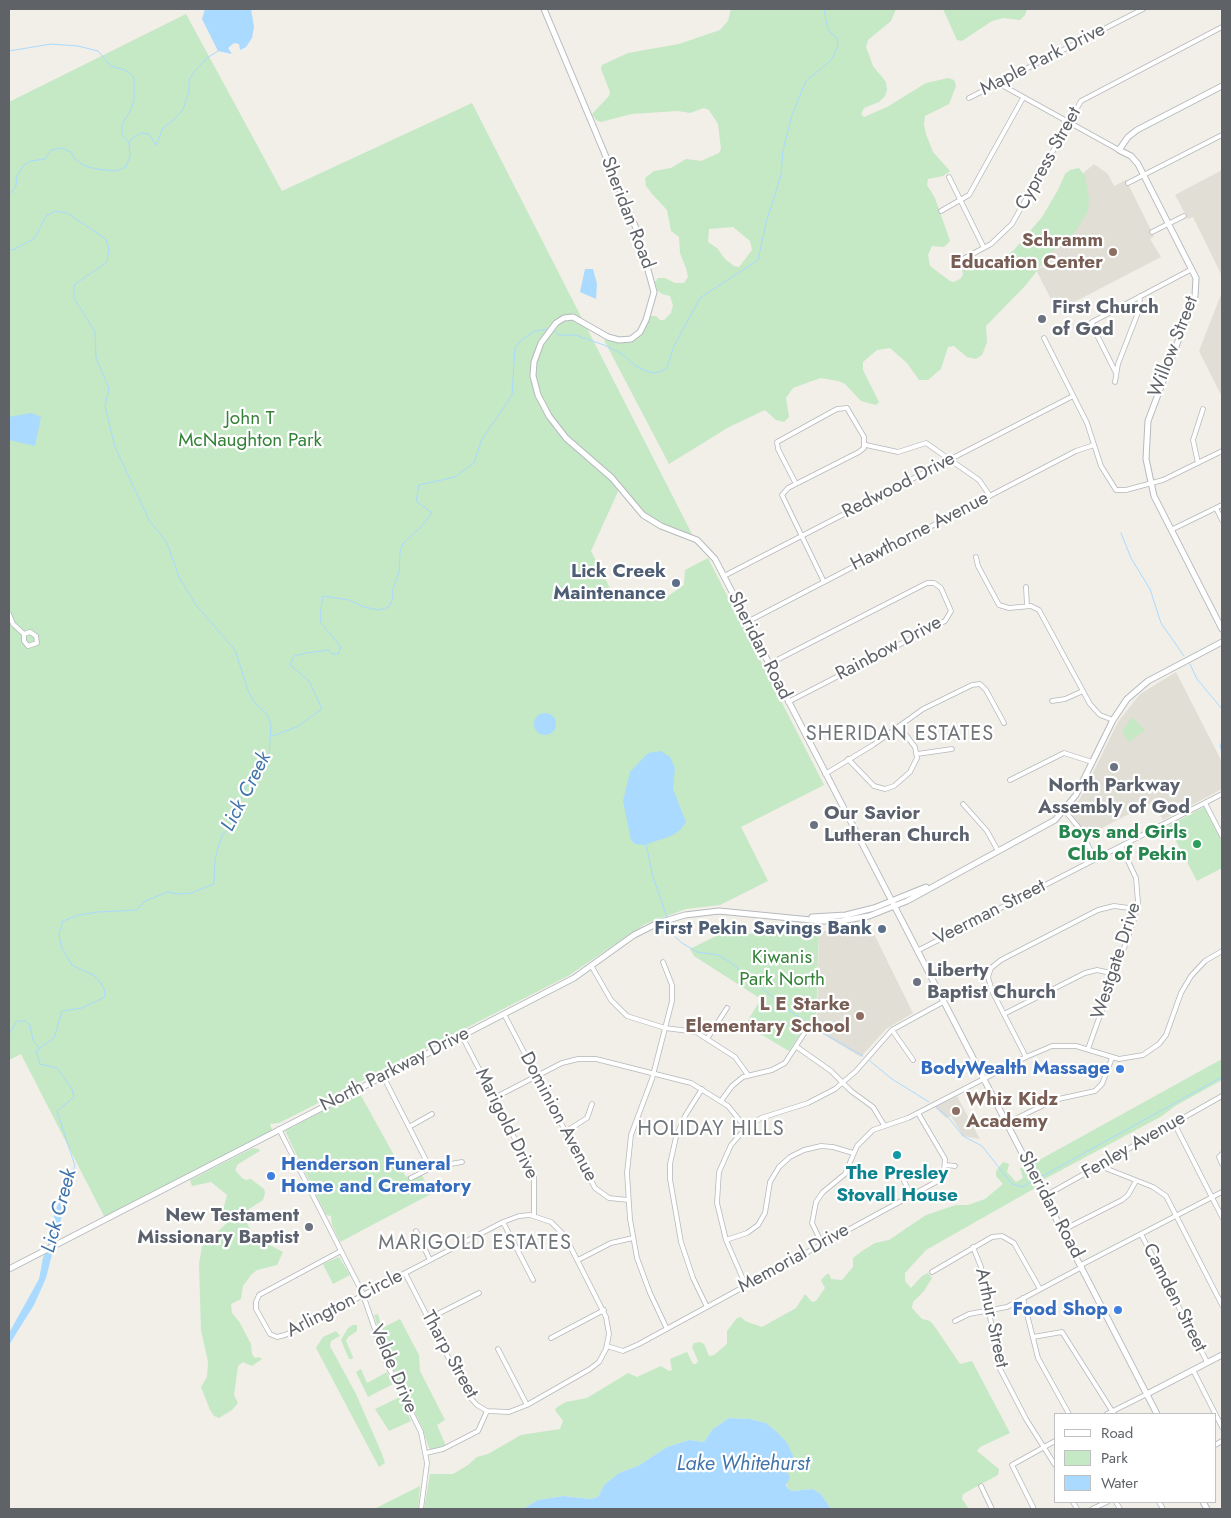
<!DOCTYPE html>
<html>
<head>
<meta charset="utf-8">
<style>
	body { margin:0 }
	#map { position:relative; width:1231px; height:1518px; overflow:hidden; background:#f1efe8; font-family:Jost,sans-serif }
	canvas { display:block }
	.frame { position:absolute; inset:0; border:10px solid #5f6368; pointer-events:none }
	.legend { position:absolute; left:1054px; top:1413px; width:162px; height:90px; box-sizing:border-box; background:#fff; border:1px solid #bfc1c3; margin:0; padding:6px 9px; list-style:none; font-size:15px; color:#5f6368 }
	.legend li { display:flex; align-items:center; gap:10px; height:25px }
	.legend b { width:25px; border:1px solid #bfc1c3 }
</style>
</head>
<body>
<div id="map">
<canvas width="1231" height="1518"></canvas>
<div class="frame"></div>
<ul class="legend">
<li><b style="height:6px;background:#fff"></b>Road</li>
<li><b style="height:14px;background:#c5e8c5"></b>Park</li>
<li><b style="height:14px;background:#aadaff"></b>Water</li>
</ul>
</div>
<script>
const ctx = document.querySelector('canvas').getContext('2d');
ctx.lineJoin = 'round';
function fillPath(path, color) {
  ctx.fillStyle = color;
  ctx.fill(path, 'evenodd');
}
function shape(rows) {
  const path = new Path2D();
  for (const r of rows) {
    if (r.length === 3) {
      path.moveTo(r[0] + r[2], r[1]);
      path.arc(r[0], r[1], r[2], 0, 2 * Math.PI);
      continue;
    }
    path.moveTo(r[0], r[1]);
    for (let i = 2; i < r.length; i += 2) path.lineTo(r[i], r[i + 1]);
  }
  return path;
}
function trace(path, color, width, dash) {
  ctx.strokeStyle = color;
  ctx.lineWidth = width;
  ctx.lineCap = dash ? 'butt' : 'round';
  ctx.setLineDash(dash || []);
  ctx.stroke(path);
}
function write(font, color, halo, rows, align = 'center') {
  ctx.font = font + ' Jost,sans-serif';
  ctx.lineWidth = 4.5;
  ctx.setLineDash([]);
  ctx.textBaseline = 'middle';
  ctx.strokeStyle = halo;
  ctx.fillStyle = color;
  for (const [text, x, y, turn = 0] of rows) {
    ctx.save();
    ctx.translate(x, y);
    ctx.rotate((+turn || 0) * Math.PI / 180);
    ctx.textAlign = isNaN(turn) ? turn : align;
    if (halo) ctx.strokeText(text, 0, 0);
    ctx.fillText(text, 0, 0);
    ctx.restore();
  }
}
fillPath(shape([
	[1094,164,1108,174,1114,186,1126,180,1154,236,1150,239,1161,257,1057,311,1036,270,1042,267,1032,243,1062,191],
	[1222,170,1222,276,1193,217,1188,219,1175,195],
	[1222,292,1222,397,1199,351],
	[1176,672,1222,762,1222,789,1163,820,1153,802,1086,836,1070,813,1081,797,1118,722,1140,694],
	[872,930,913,1013,886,1029,861,1057,813,1028,817,1014,819,931],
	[957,1096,980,1139,963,1136,951,1116,946,1118,935,1107]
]), '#e1ded6');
fillPath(shape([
	[731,9,896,9,891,21,868,40,866,47,873,66,886,82,887,90,885,96,879,102,864,108,861,114,864,117,887,107,926,83,948,78,954,80,956,86,949,104,925,116,924,124,926,134,933,152,950,171,943,176,928,179,927,185,935,198,950,241,944,247,932,246,928,255,930,266,950,281,954,282,960,279,963,275,962,267,968,263,972,268,977,268,996,262,1014,250,1042,217,1058,190,1065,174,1070,170,1079,168,1085,176,1089,198,1088,212,1071,238,1053,250,1026,285,986,326,987,342,982,355,976,359,967,357,954,346,948,347,941,369,928,380,919,380,907,363,890,348,877,350,863,362,863,370,879,402,876,405,861,401,845,384,838,381,821,378,812,381,793,388,786,398,789,417,784,422,776,420,765,410,729,427,669,464,604,340,630,342,641,333,650,316,656,316,660,320,664,320,671,313,673,305,670,296,662,294,657,290,655,282,658,278,665,278,675,283,684,283,688,277,686,268,680,253,679,237,671,231,667,210,653,195,646,186,645,178,654,171,671,168,686,159,701,161,719,153,721,149,718,124,709,110,704,108,690,113,678,111,631,114,601,122,596,120,592,114,609,96,610,92,601,69,602,65,628,53,679,44,720,30,728,21],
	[733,227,750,241,752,250,739,267,734,266,725,259,717,248,708,242,709,229],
	[943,9,1027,9,1025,15,1020,20,1003,18,992,21,962,41,957,40],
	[186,14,282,191,472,103,694,538,650,520,620,487,591,551,613,594,622,601,649,588,658,599,664,599,684,585,685,570,708,558,824,785,741,827,768,881,720,905,686,909,645,924,568,976,279,1123,270,1124,273,1132,105,1218,21,1054,9,1060,9,102],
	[1132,717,1145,730,1129,742,1122,731],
	[1204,807,1222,841,1222,868,1197,881,1168,826],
	[811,925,819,926,816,1022,813,1028,806,1025,789,1051,745,1025,761,999,694,956,690,949,720,934,811,933],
	[1222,1059,1222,1080,1175,1106,1162,1116,1041,1181,1032,1164],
	[359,1092,406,1177,409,1176,412,1180,422,1175,431,1194,340,1242,332,1225,331,1216,326,1215,285,1131],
	[253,1148,259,1149,260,1151,238,1164,235,1170,242,1178,246,1180,251,1179,264,1189,265,1193,263,1200,249,1209,246,1221,252,1233,262,1241,283,1252,277,1265,257,1270,251,1275,243,1286,241,1299,231,1304,232,1313,240,1323,251,1344,252,1354,255,1358,259,1357,262,1359,252,1366,243,1362,238,1366,234,1395,238,1403,232,1410,219,1418,214,1416,210,1410,201,1387,207,1377,208,1362,201,1330,199,1264,202,1246,228,1222,222,1214,227,1195,211,1182,192,1186,190,1180],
	[1003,1162,1009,1164,1007,1172,1016,1182,1023,1178,1020,1168,1026,1167,1037,1187,926,1250,905,1273,905,1281,911,1288,922,1276,928,1273,932,1278,924,1291,913,1302,912,1308,922,1319,930,1321,935,1327,960,1364,972,1361,1010,1433,980,1447,977,1451,999,1469,998,1475,963,1494,962,1499,969,1509,831,1509,821,1494,813,1489,792,1491,787,1488,787,1471,777,1432,766,1423,750,1419,729,1418,713,1429,704,1442,689,1440,667,1447,638,1466,619,1473,604,1485,598,1497,591,1499,563,1496,538,1500,523,1509,424,1509,430,1474,453,1474,468,1465,477,1457,488,1454,521,1435,560,1429,563,1421,555,1410,557,1407,566,1402,587,1398,628,1373,637,1377,661,1366,669,1371,672,1370,670,1359,687,1352,693,1364,696,1364,698,1361,692,1347,694,1343,700,1342,704,1344,709,1356,714,1355,727,1344,727,1331,737,1318,741,1317,745,1321,762,1327,796,1308,805,1294,812,1302,816,1301,825,1288,821,1280,827,1274,829,1274,831,1279,842,1280,853,1267,853,1258,862,1251,875,1243,889,1240,926,1215,956,1205,968,1205,985,1199,1003,1184,996,1176,996,1171],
	[339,1257,350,1275,333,1284,323,1264],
	[378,1314,382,1328,400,1319,419,1355,420,1371,445,1420,437,1425,446,1446,432,1450,429,1448,422,1427,388,1359,374,1315],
	[353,1325,357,1325,357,1331,348,1337,346,1341,353,1357,352,1359,349,1359,341,1340,348,1328],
	[336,1331,340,1336,331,1341,330,1346,356,1394,382,1454,385,1463,379,1467,316,1348,323,1337],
	[361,1369,367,1383,387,1372,393,1384,368,1397,356,1372],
	[400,1397,411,1421,389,1431,375,1409],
	[420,1486,418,1509,374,1509]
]), '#c5e8c5');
fillPath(shape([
	[205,9,251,9,254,27,252,38,246,47,240,50,239,44,234,43,228,48,232,54,218,51,202,19],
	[585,269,593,269,597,284,596,299,580,292],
	[31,413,41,417,35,446,9,440,9,417],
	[545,724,11],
	[661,751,670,757,675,768,673,789,686,822,680,830,671,836,644,845,635,844,631,840,623,801,630,772,648,753],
	[63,1192,64,1207,46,1278,34,1305,9,1345,9,1333,39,1279,43,1258,52,1233,54,1214],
	[729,1418,750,1419,766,1423,777,1432,787,1443,794,1458,787,1471,790,1478,786,1485,787,1488,792,1491,813,1489,821,1494,831,1509,523,1509,538,1500,563,1496,590,1499,598,1497,604,1485,619,1473,638,1466,667,1447,689,1440,704,1442,713,1429]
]), '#aadaff');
trace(shape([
	[9,51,51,44,78,46,98,51,111,66,125,70,134,77,134,100,131,110,122,124,122,134,129,144,130,156,126,167,116,171,97,169,85,166,75,159,71,152,62,148,51,150,45,159,31,161,24,165,17,176,16,186,9,195],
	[129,144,130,140,141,133,149,134,156,145,163,128,176,118,183,109,189,92,189,80,194,72,207,58,218,51],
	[9,249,13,250,35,238,46,216,55,211,67,213,106,239,109,249,107,262,74,285,74,298,95,332,96,358,109,388,105,406,115,447,149,520,167,543,179,577,196,605,235,650,249,693,255,703,267,714,271,724,269,756,244,790,234,824,223,834,219,844,215,859,214,884,191,893,178,894,168,892,145,901,137,910,98,912,79,915,63,921,59,934,61,946,72,965,95,976,104,988,105,997,82,1008,62,1011,54,1038,36,1051,40,1064,57,1068,72,1089,74,1097,57,1111,75,1166,63,1193],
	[554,331,559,335,575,335,604,345,622,354,637,367,652,373,660,372,667,368,674,346,700,298,758,260,766,223,781,175,783,150,792,115,806,81,831,60,838,46,837,38,828,30,824,9],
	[1121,533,1131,558,1150,589,1161,623,1184,656],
	[1190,664,1197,679,1222,709],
	[272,736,297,727,322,709,309,681,290,665,294,656,306,653,329,650,332,654,338,654,341,647,321,623,320,616,323,596,349,600,364,607,379,610,389,607,393,598,392,591,399,573,400,553,403,543,420,528,432,513,416,501,419,485,455,477,474,463,481,441,512,395,515,348,521,340,535,331,548,329],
	[1222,742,1220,745,1222,752],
	[646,844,653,877,667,917],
	[668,921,674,936,682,943,697,952,718,955,730,962,790,1011,819,1031,863,1056],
	[9,1034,17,1021,25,1021,30,1025,33,1040,39,1047],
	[870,1061,892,1079,929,1102],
	[936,1107,948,1117,963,1136,982,1146,1012,1184,1023,1187,1034,1180],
	[1039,1178,1222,1077]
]), '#aadaff', 1);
const street = shape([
	[998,83,1119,150],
	[969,98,1143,9],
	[949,177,984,248],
	[1128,183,1222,135],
	[941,211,969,195,1023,98],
	[1152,232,1184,216],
	[963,259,991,244,1012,224,1081,101,1222,27],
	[1044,338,1087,423,1101,466,1116,490,1126,490,1163,480,1222,451],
	[1116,373,1094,329,1092,322,1192,269],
	[1115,382,1118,364,1139,310,1140,296],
	[866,445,898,452,926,443,979,480,990,496],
	[1198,463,1193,440,1203,409],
	[796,484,778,449,777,442,837,409,847,408,864,437,864,448,859,452,788,488,782,495,824,582],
	[1216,508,1222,520],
	[1171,530,1222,505],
	[976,557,978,566,999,605,1009,608,1031,606,1039,610,1090,704,1100,715,1113,720],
	[724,576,1073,396],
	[1026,587,1027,606],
	[9,614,13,624,24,634,24,641,28,646,37,643,36,636,30,632,24,634],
	[747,622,1076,451,1094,445],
	[769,664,927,583,934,583,941,588,951,611,945,621,788,702],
	[1052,701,1065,699,1083,691],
	[917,754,952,749],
	[848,759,874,786,885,789,894,786,910,772,917,758,915,747,899,726],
	[825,774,873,745,923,709,972,685,980,684,986,690,1004,723],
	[1010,780,1064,753,1092,762],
	[1205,803,1222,836],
	[963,804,987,831,998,851],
	[1065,811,1079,828,1095,859],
	[917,951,1222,794],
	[663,962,672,985,672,1001,652,1079,631,1135,627,1173,630,1219,637,1258,650,1293,667,1329],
	[592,967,611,1000,627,1016,665,1028,696,1032,735,1057,748,1075],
	[504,1014,595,1188,609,1198,628,1200],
	[1004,1014,1085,973,1097,970,1115,974],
	[892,1030,913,1060],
	[462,1036,534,1176,534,1215],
	[707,1039,727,1008],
	[797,1047,831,1071,851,1091,873,1107,884,1125],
	[1088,1049,1133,923,1138,902,1136,878,1121,846],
	[1026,1057,992,991,988,977,991,968,1001,960,1098,910,1114,906,1137,909],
	[383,1076,430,1168],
	[702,1089,685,1116,676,1137,670,1164,670,1179,681,1242,693,1278,707,1307],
	[494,1098,562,1063,578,1059,596,1059,691,1083,728,1106,746,1128],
	[721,1101,732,1086,743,1077,772,1070,785,1063,807,1029],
	[1007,1123,1054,1100,1095,1091,1102,1084,1112,1058],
	[1175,1125,1222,1217],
	[409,1127,432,1114],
	[279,1129,362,1292,387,1364,421,1432,427,1463,421,1509],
	[565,1132,587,1118,592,1104],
	[1222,1154,1219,1157,1222,1164],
	[946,1165,955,1166],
	[1100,1166,1153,1187,1166,1196,1222,1305],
	[899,1171,911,1195],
	[411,1178,433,1167,462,1162],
	[1045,1196,1222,1096],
	[503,1222,533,1280],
	[1063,1230,1122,1200,1128,1195,1136,1181],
	[416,1231,430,1260],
	[1141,1234,1207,1362],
	[726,1240,747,1233,758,1225,765,1213,770,1182,779,1167,790,1157,804,1150,821,1146,833,1147,853,1153],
	[822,1244,812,1223,816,1202,823,1192,845,1174,857,1146,873,1130,908,1118,1026,1057,1052,1046,1076,1046,1119,1059,1143,1055,1159,1044,1166,1035,1181,993,1191,976,1205,961,1222,951],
	[973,1247,981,1267,999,1367,1026,1419,1055,1465],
	[341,1251,259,1295,256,1302,256,1309,270,1334,277,1337,285,1335,333,1312,363,1295,503,1222,519,1216,530,1215,551,1222,565,1236,606,1317,609,1334,606,1349,599,1362,590,1369,527,1405,509,1412,487,1411,477,1405,467,1394,405,1273],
	[578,1260,611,1243,633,1238],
	[1081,1265,1222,1192],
	[932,1272,992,1237,1002,1236,1014,1243,1040,1289],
	[746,1286,726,1240,717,1203,719,1172,731,1145,746,1128,761,1118,808,1103,835,1089,856,1071,892,1030,943,1002],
	[1023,1298,1038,1358,1069,1414],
	[428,1319,479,1293],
	[955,1321,969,1314,1007,1307,1082,1267],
	[1033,1337,1062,1332,1114,1414],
	[551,1338,604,1310],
	[607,1346,623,1351,639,1344,936,1182,944,1171,945,1159,918,1113],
	[498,1349,527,1405],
	[1193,1370,1222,1427],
	[1107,1414,1147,1394],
	[1215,1445,1222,1441],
	[426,1453,443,1449,478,1431,487,1411],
	[981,1486,992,1509],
	[1073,1502,1077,1509],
	[1116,1502,1120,1509],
	[1159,1502,1163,1509],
	[1034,1509,1012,1465,1055,1441],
	[1092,1509,1107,1502]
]);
const secondary = shape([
	[544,9,638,233,654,292,646,320,640,332,631,339,619,340,608,337,573,317,564,318,556,323,541,343,534,362,533,376,538,395,549,416,566,438,612,478,643,515,661,526,697,540,715,559,1157,1414],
	[1222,86,1137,130,1128,137,1119,150,1131,156,1138,164,1196,278,1195,296,1148,421,1146,459,1154,496,1222,629],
	[812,917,846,915,874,908,926,887],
	[9,1269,574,978,634,935,658,923,685,915,719,911,821,921,841,921,869,916,907,901,1055,820,1076,795,1113,720,1127,699,1148,681,1222,642],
	[1147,1394,1222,1355],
	[1203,1502,1207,1509]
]);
trace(street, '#b5b8bc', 5.5);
trace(secondary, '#b6babf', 7);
trace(street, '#fff', 4);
trace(secondary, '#fff', 5);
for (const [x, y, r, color] of [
	[1113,252,5,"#8d6e63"],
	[1042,319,5,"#6b7280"],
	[676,583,5,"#5c6f8a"],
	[1114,767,5,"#6b7280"],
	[814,825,5,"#6b7280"],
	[1197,844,5,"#2e9e5b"],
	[882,929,5,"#5c6f8a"],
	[917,982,5,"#6b7280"],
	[860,1016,5,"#8d6e63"],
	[1120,1069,5,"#3f7fe0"],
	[956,1111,5,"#8d6e63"],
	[897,1155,5,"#0f9aa8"],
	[271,1176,5,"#3f7fe0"],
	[309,1227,5,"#6b7280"],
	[1118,1310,5,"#3f7fe0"]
]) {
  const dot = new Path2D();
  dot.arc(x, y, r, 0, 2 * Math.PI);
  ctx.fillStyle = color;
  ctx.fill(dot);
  trace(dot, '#fff', 2);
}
write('19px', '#5f6368', '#fff', [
	["Maple Park Drive",1043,60,-27],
	["Cypress Street",1049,159,-61],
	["Sheridan Road",627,213,69],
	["Willow Street",1174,347,-69],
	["Redwood Drive",899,486,-27],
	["Hawthorne Avenue",920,532,-27],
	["Sheridan Road",759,646,63],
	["Rainbow Drive",889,649,-28],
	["Veerman Street",990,913,-27],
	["Westgate Drive",1117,961,-72],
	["North Parkway Drive",395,1070,-27],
	["Dominion Avenue",558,1117,62],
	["Marigold Drive",506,1124,64],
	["Fenley Avenue",1134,1146,-30],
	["Sheridan Road",1050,1205,62],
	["Memorial Drive",794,1259,-29],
	["Camden Street",1174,1298,63],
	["Arlington Circle",345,1304,-27],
	["Arthur Street",991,1318,78],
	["Tharp Street",449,1355,61],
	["Velde Drive",393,1369,67]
]);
write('bold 19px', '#785e54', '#fff', [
	["Schramm",1103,241],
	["Education Center",1103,263],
	["L E Starke",850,1005],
	["Elementary School",850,1027],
	["Whiz Kidz",966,1100,"left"],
	["Academy",966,1122,"left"]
], 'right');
write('bold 19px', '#5b616d', '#fff', [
	["First Church",1052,308],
	["of God",1052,330],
	["North Parkway",1114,786,"center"],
	["Assembly of God",1114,808,"center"],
	["Our Savior",824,814],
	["Lutheran Church",824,836],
	["Liberty",927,971],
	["Baptist Church",927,993],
	["New Testament",299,1216,"right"],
	["Missionary Baptist",299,1238,"right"]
], 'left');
write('19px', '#348238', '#fff', [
	["John T",250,419],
	["McNaughton Park",250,441],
	["Kiwanis",782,958],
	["Park North",782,980]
]);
write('bold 19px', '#4e5e75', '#fff', [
	["Lick Creek",666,572],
	["Maintenance",666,594],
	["First Pekin Savings Bank",872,929]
], 'right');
write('bold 19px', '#27864d', '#fff', [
	["Boys and Girls",1187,833],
	["Club of Pekin",1187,855]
], 'right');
write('bold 19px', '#366cbe', '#fff', [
	["BodyWealth Massage",1110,1069],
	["Henderson Funeral",281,1165,"left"],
	["Home and Crematory",281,1187,"left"],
	["Food Shop",1108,1310]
], 'right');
write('bold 19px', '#0d838f', '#fff', [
	["The Presley",897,1174],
	["Stovall House",897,1196]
]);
ctx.letterSpacing = '1px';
write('20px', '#70757a', '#fff', [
	["SHERIDAN ESTATES",900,735],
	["HOLIDAY HILLS",711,1130],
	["MARIGOLD ESTATES",475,1244]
]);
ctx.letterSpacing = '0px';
write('italic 20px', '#4174aa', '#fff', [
	["Lick Creek",247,792,-63],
	["Lick Creek",60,1211,-75],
	["Lake Whitehurst",743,1465]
]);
</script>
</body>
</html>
